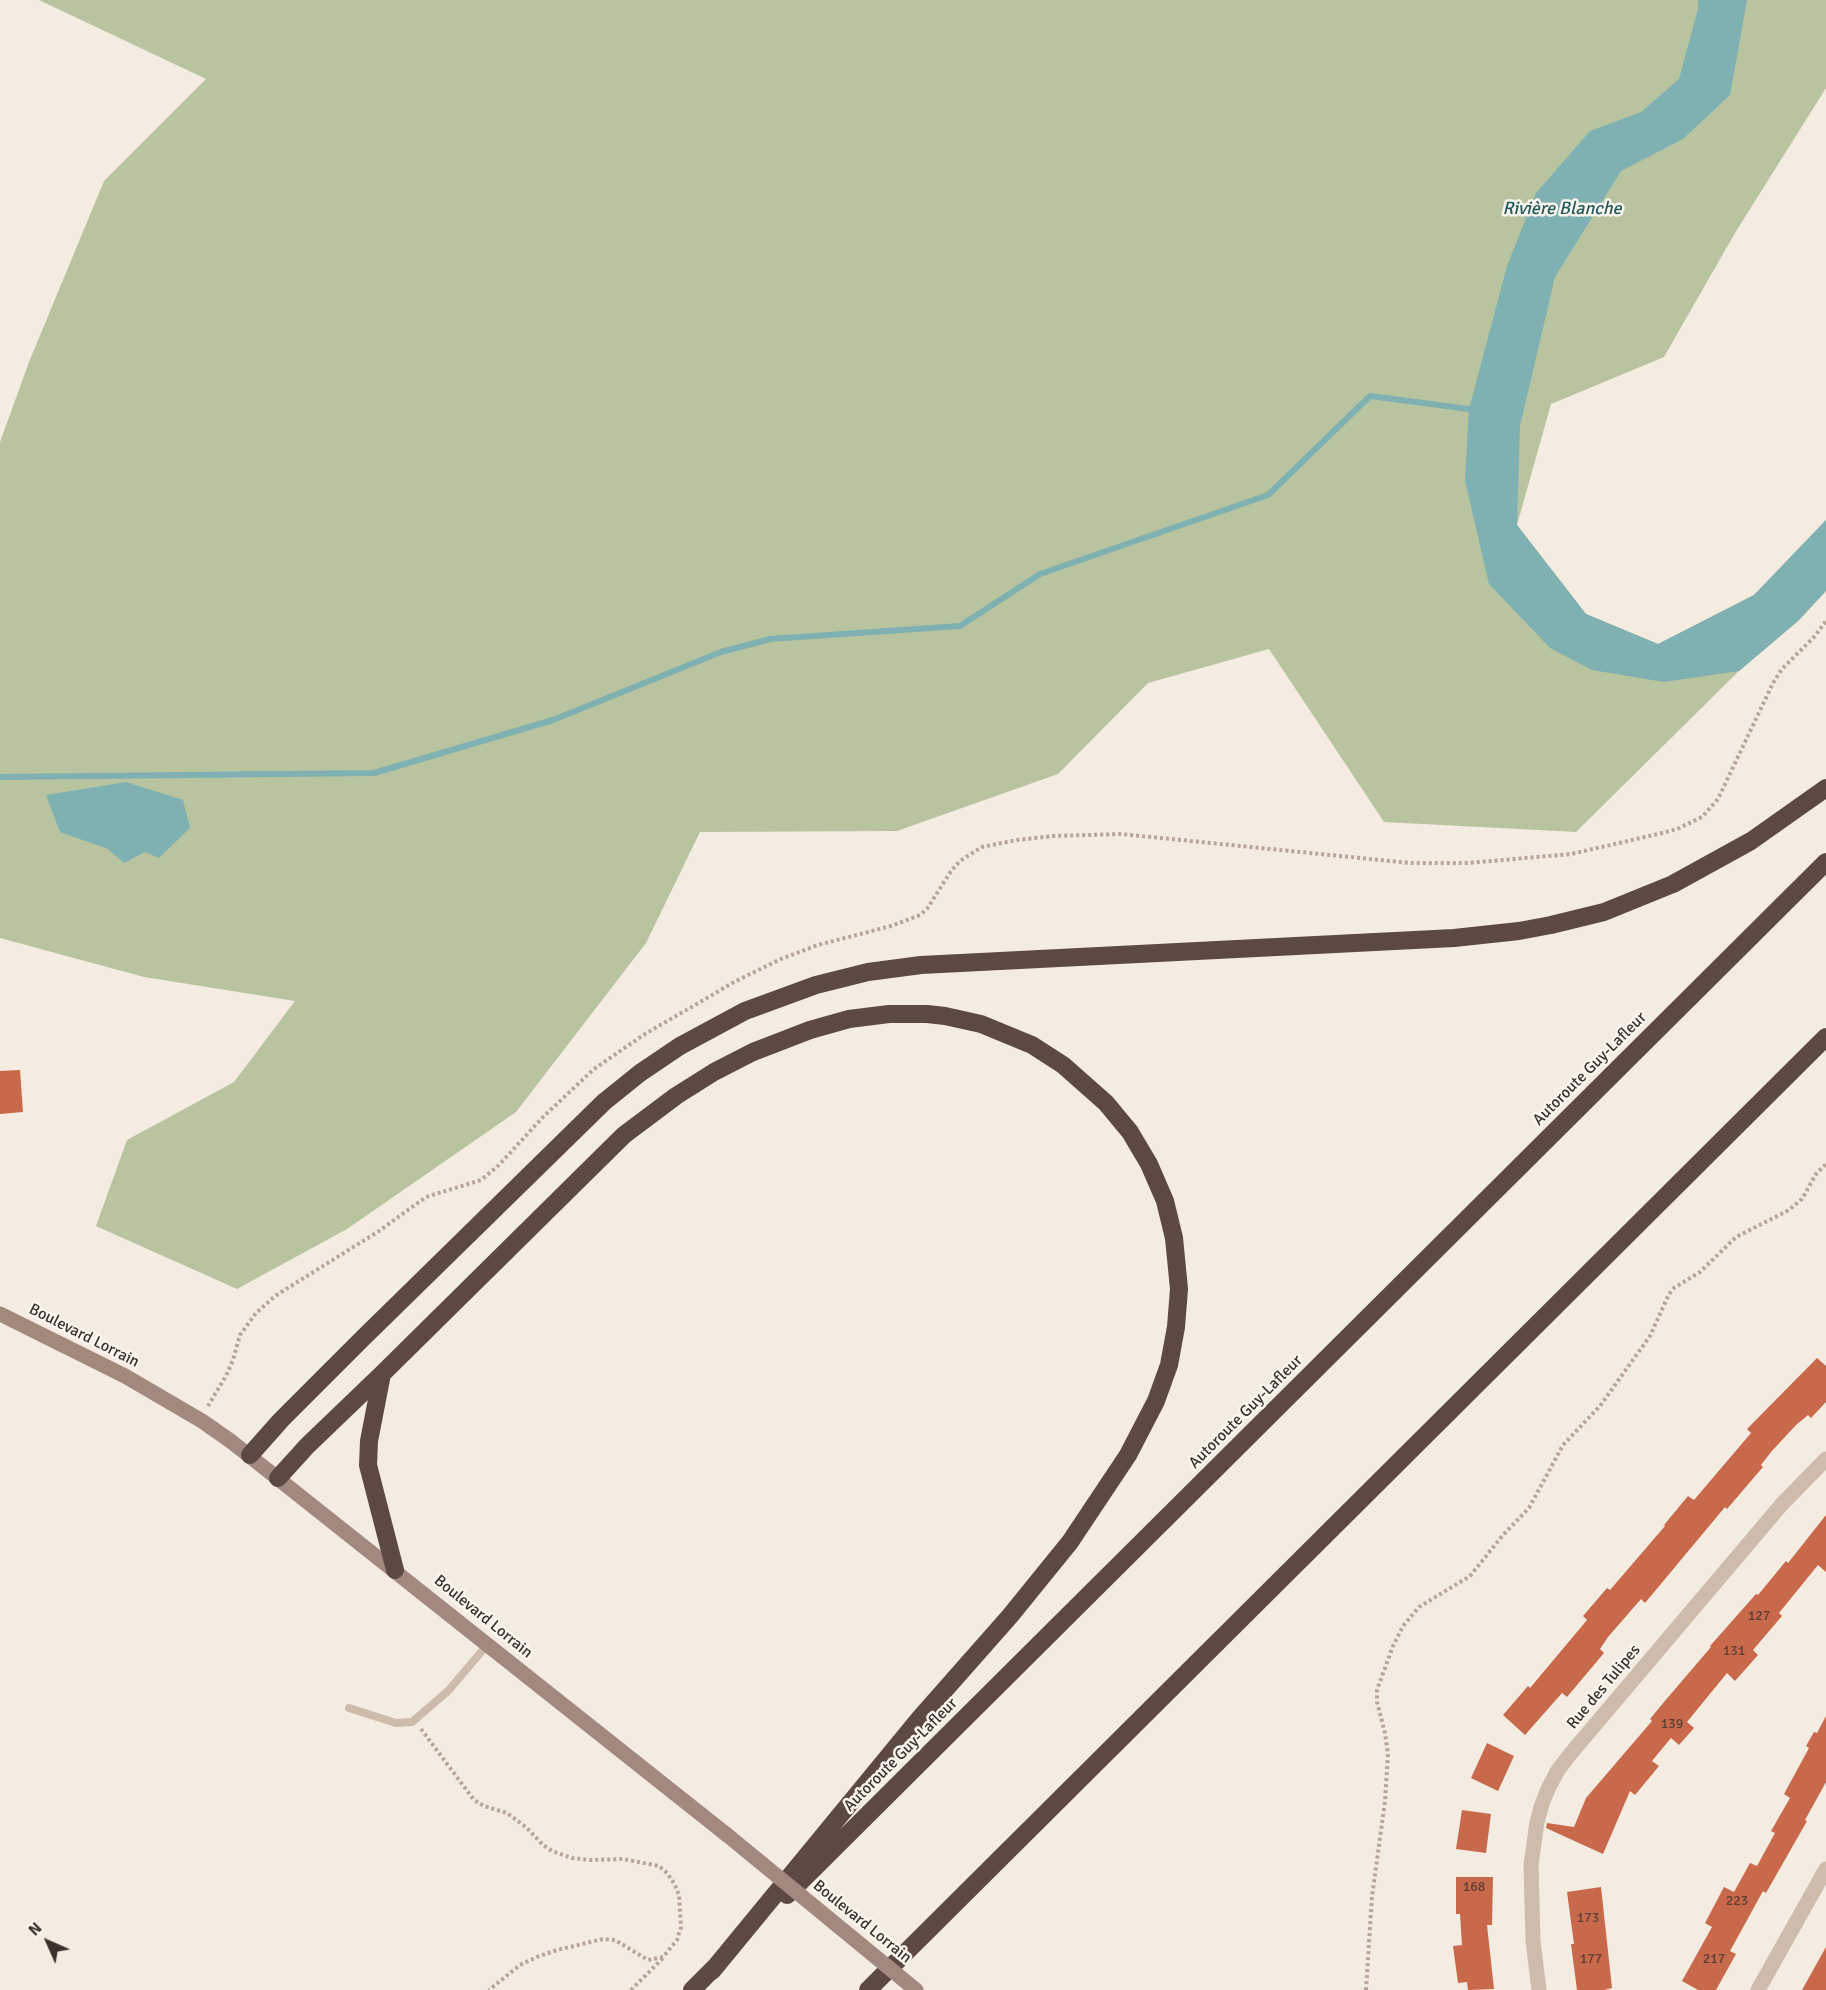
<!DOCTYPE html>
<html>
<head>
<meta charset="utf-8">
<style>
	body { margin:0 }
	#map { position:relative; width:1826px; height:1990px; overflow:hidden; background:#f4ebe1; font-family:Signika,sans-serif }
	canvas { display:block }
	.north { position:absolute; left:18px; top:1912px; width:60px; height:60px; -webkit-text-stroke:4px #fbf5ee; paint-order:stroke; rotate:315deg; font-size:16px; font-weight:700; line-height:24px; text-align:center; color:#3b302b }
	.north::after { content:''; display:block; margin:auto; width:21px; height:27px; background:#3b302b; clip-path:polygon(50% 0,100% 100%,50% 72%,0 100%) }
</style>
</head>
<body>
<div id="map">
<canvas width="1826" height="1990"></canvas>
<div class="north">N</div>
</div>
<script>
const ctx = document.querySelector('canvas').getContext('2d');
ctx.lineJoin = 'round';
function fillPath(path, color) {
  ctx.fillStyle = color;
  ctx.fill(path, 'evenodd');
}
function shape(rows) {
  const path = new Path2D();
  for (const r of rows) {
    path.moveTo(r[0], r[1]);
    for (let i = 2; i < r.length; i += 2) path.lineTo(r[i], r[i + 1]);
  }
  return path;
}
function trace(path, color, width, dash) {
  ctx.strokeStyle = color;
  ctx.lineWidth = width;
  ctx.lineCap = dash ? 'butt' : 'round';
  ctx.setLineDash(dash || []);
  ctx.stroke(path);
}
function write(font, color, halo, rows, align = 'center') {
  ctx.font = font + ' Signika,sans-serif';
  ctx.lineWidth = 5;
  ctx.setLineDash([]);
  ctx.textBaseline = 'middle';
  ctx.strokeStyle = halo;
  ctx.fillStyle = color;
  for (const [text, x, y, turn = 0] of rows) {
    ctx.save();
    ctx.translate(x, y);
    ctx.rotate((+turn || 0) * Math.PI / 180);
    ctx.textAlign = isNaN(turn) ? turn : align;
    if (halo) ctx.strokeText(text, 0, 0);
    ctx.fillText(text, 0, 0);
    ctx.restore();
  }
}
fillPath(shape([
	[39,0,1826,0,1826,88,1735,233,1664,357,1551,404,1517,525,1586,614,1658,644,1754,595,1826,520,1826,591,1798,621,1739,671,1576,832,1384,822,1269,649,1148,683,1058,774,897,831,700,832,646,943,516,1112,347,1229,237,1289,96,1226,127,1140,234,1082,295,1001,144,977,0,938,0,442,29,362,104,181,206,79]
]), '#b8c4a0');
fillPath(shape([
	[1698,0,1747,0,1730,95,1683,139,1621,171,1555,277,1520,426,1517,525,1586,614,1658,644,1754,595,1826,520,1826,591,1798,621,1739,671,1664,682,1592,670,1550,648,1489,584,1465,481,1469,409,1507,266,1536,193,1590,131,1641,112,1679,79,1698,9],
	[126,782,183,800,190,828,159,858,145,852,124,863,108,849,60,832,46,795]
]), '#7fb0b2');
trace(shape([
	[0,777,374,773,553,720,721,652,770,639,960,626,1040,574,1268,495,1370,396,1469,409]
]), '#7fb0b2', 6);
fillPath(shape([
	[20,1070,23,1112,0,1114,0,1071],
	[1817,1358,1826,1366,1826,1402,1811,1418,1808,1415,1796,1425,1771,1452,1761,1465,1763,1467,1727,1509,1725,1507,1645,1603,1641,1599,1608,1637,1600,1649,1604,1653,1567,1697,1562,1693,1525,1735,1503,1715,1528,1686,1530,1688,1587,1620,1583,1616,1607,1588,1610,1590,1665,1526,1664,1525,1688,1496,1694,1500,1751,1433,1747,1429],
	[1826,1515,1826,1572,1818,1565,1779,1613,1782,1616,1753,1650,1758,1655,1735,1681,1727,1673,1687,1722,1694,1728,1679,1745,1671,1738,1652,1761,1659,1766,1635,1795,1630,1791,1603,1854,1546,1828,1547,1823,1574,1827,1586,1798,1652,1721,1650,1719,1664,1702,1711,1647,1710,1646,1756,1594,1758,1595,1786,1561,1788,1563],
	[1826,1716,1826,1782,1805,1820,1807,1821,1766,1893,1763,1891,1730,1951,1736,1954,1716,1990,1698,1990,1682,1981,1712,1927,1705,1923,1724,1887,1734,1892,1750,1863,1757,1866,1775,1833,1771,1831,1790,1798,1784,1794,1809,1748,1806,1746,1814,1732,1817,1733],
	[1487,1743,1514,1756,1498,1791,1471,1778],
	[1462,1810,1491,1814,1486,1853,1456,1849],
	[1456,1877,1493,1877,1492,1925,1487,1925,1494,1989,1468,1990,1467,1982,1458,1983,1453,1946,1462,1945,1460,1914,1456,1914],
	[1601,1887,1612,1988,1604,1990,1577,1990,1571,1944,1574,1944,1567,1892],
	[1826,1947,1826,1990,1802,1990,1812,1972]
]), '#c8694b');
trace(shape([
	[208,1406,226,1376,233,1360,240,1335,256,1313,275,1296,379,1231,426,1197,481,1180,499,1165,543,1117,594,1069,645,1034,736,981,781,959,818,945,891,926,920,915,927,909,951,871,960,861,982,847,1017,840,1053,836,1121,834,1410,863,1469,863,1571,854,1658,834,1677,829,1702,817,1718,799,1773,683,1782,669,1814,637,1826,621],
	[421,1729,474,1800,484,1806,507,1813,527,1828,543,1845,552,1851,572,1858,591,1860,623,1859,659,1866,667,1873,675,1885,679,1895,681,1927,677,1940,663,1957,648,1960,615,1940,603,1939,557,1950,537,1957,520,1965,489,1990],
	[631,1990,663,1958],
	[1366,1990,1372,1897,1385,1801,1388,1754,1385,1733,1377,1702,1377,1690,1393,1646,1403,1626,1419,1607,1470,1576,1503,1535,1529,1508,1563,1445,1600,1406,1650,1336,1669,1294,1674,1288,1700,1272,1736,1237,1789,1210,1802,1199,1816,1174,1826,1164]
]), '#b9a596', 4, [3, 3]);
trace(shape([
	[349,1708,396,1723,412,1722,448,1691,488,1644]
]), '#cdbbac', 8);
trace(shape([
	[1539,1990,1533,1941,1531,1865,1537,1822,1542,1804,1549,1787,1558,1770,1572,1752,1782,1504,1826,1459],
	[1758,1990,1826,1869]
]), '#cdbbac', 15);
trace(shape([
	[0,1314,125,1376,202,1421,232,1442,726,1834]
]), '#a18a7d', 15);
trace(shape([
	[382,1374,369,1441,368,1465,395,1570],
	[250,1455,281,1420,363,1338,604,1102,640,1073,680,1046,745,1011,816,985,868,972,921,965,1454,938,1519,931,1551,925,1604,912,1673,884,1751,841,1826,788],
	[278,1478,307,1446,382,1374,624,1135,676,1096,714,1072,753,1052,810,1030,849,1019,889,1014,927,1014,945,1016,981,1024,1032,1045,1063,1065,1106,1103,1130,1132,1149,1164,1165,1201,1174,1238,1179,1289,1176,1327,1169,1365,1156,1401,1128,1455,1070,1542,1010,1616,920,1718,712,1971],
	[787,1895,1826,862],
	[692,1990,719,1963],
	[868,1990,1826,1037]
]), '#5c4a42', 18);
trace(shape([
	[726,1834,916,1990]
]), '#a18a7d', 15);
write('14px', '#5e3e33', null, [
	["127",1759,1616],
	["131",1734,1651],
	["139",1672,1724],
	["168",1474,1887],
	["223",1737,1901],
	["173",1588,1918],
	["177",1591,1959],
	["217",1714,1959]
]);
write('16px', '#3b302b', '#fbf5ee', [
	["Autoroute Guy-Lafleur",1590,1069,-45],
	["Boulevard Lorrain",84,1336,27],
	["Autoroute Guy-Lafleur",1246,1412,-45],
	["Boulevard Lorrain",483,1617,39],
	["Rue des Tulipes",1604,1687,-50],
	["Autoroute Guy-Lafleur",901,1755,-45],
	["Boulevard Lorrain",862,1922,39]
]);
write('italic 18px', '#1f5a5e', '#fbf5ee', [
	["Rivière Blanche",1562,209]
]);
</script>
</body>
</html>
